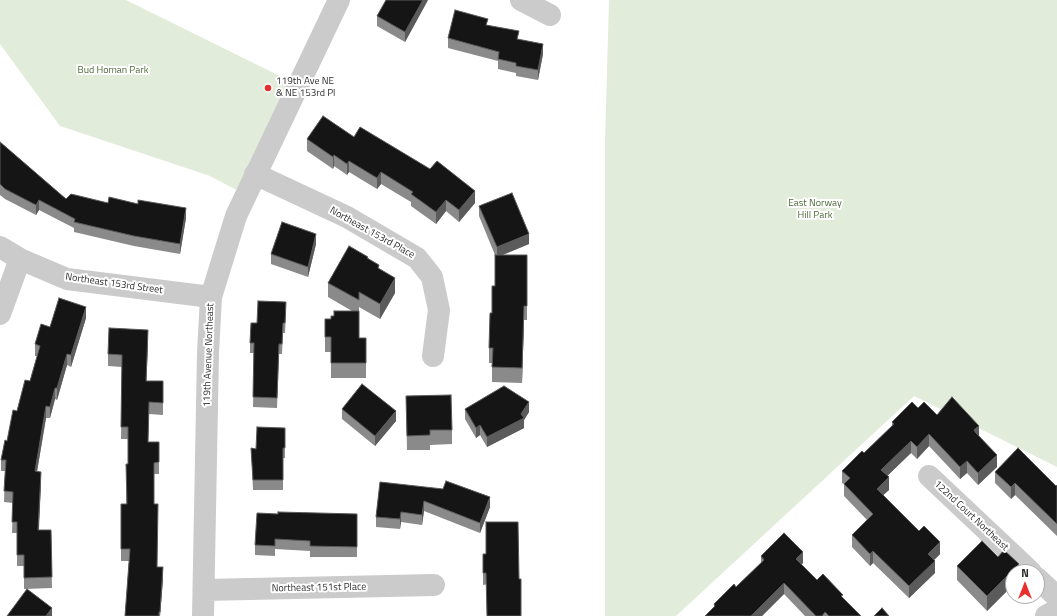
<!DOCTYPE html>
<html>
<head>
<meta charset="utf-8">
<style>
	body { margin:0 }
	#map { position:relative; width:1057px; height:616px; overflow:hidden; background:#fff; font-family:"Titillium Web",sans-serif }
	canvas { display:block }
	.north { position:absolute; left:1005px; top:564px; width:40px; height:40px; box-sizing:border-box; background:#fff; border:1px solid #ababab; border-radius:50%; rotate:0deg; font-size:11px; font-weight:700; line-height:16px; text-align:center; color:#2e2e2e }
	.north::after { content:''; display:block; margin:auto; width:14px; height:18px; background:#e82f2d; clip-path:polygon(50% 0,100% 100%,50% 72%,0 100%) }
</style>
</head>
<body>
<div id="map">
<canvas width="1057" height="616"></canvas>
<div class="north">N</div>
</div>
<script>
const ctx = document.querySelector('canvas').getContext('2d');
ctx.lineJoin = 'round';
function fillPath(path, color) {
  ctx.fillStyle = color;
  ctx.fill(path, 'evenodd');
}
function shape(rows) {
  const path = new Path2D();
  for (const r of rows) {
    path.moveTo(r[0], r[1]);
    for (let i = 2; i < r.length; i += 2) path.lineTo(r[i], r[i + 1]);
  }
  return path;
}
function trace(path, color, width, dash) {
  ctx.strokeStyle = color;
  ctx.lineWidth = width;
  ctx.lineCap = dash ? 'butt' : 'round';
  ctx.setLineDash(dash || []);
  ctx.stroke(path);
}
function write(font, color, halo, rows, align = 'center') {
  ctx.font = font + ' "Titillium Web",sans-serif';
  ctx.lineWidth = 4;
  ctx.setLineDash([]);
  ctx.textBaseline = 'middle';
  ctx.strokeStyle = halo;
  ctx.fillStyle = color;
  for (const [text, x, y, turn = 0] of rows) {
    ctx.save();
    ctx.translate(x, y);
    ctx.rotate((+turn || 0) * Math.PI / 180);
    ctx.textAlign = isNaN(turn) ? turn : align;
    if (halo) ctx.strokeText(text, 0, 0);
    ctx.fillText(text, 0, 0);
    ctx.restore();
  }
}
fillPath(shape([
	[0,0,126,0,298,85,246,195,210,176,60,126,0,44],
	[609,0,1057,0,1057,467,914,396,676,616,605,616,605,142]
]), '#e2ecdb');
trace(shape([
	[521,0,550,15],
	[255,174,347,217,417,258,432,277,439,310,433,356],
	[0,247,20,259,67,279,211,297],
	[0,314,20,259],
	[929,476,1031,572],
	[1037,578,1057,597],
	[204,590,434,585],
	[203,616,208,353,211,297,236,216,339,0],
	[1046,616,1057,610]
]), '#cbcbcb', 22);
fillPath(shape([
	[428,0,405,42,377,26,377,16],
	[488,25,519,40,543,54,538,80,516,76,516,73,498,69,498,61,448,48,448,38],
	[354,137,475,203,459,222,446,211,436,224,411,206,411,202,381,184,377,189,349,172,347,175,334,166,333,169,307,151,307,139],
	[0,142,66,199,108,203,186,218,180,254,134,246,74,232,74,228,39,210,36,215,5,199,0,195],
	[479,206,529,244,503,255,527,255,527,320,524,320,522,383,492,382,492,363,489,363,489,348,495,286,495,255,479,216],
	[316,244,308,277,271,264,271,254],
	[368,258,379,269,395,293,380,319,359,307,359,338,366,338,366,378,331,378,331,352,325,352,325,319,331,319,352,311,328,297,328,283],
	[286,313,285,333,283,333,282,354,279,354,277,408,253,407,254,353,250,353,250,343,257,323],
	[86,318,71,367,67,365,57,400,55,399,50,418,46,418,37,472,41,483,39,530,51,530,52,588,24,589,24,566,17,566,17,533,12,533,13,503,4,502,5,471,1,471,1,460,17,411,30,381,37,356,35,356,35,344,50,327],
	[148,342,146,381,163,381,163,415,149,414,148,442,159,442,159,474,154,474,154,504,157,567,163,579,160,616,125,616,129,561,121,561,121,504,126,504,128,464,128,439,121,439,122,367,108,366,108,354],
	[406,396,452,430,452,444,430,445,430,450,407,450],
	[918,408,937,415,979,436,997,467,978,485,967,473,960,479,929,446,917,459,911,453,887,476,889,490,883,495,940,554,934,560,935,573,909,598,873,563,870,566,852,547,852,535,867,520,844,496,844,484,842,483,842,471,864,453,892,426,892,422],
	[342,409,396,421,375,446,342,419],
	[465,409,529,412,524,420,524,428,487,447,480,435,476,438,465,419],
	[285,428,285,458,283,458,283,490,253,490,251,448,256,449],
	[995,472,1056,486,1057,485,1057,536,1015,495,1011,499,995,483],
	[380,482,490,507,480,533,424,511,422,525,401,522,400,529,376,527,376,517],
	[278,514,357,514,357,557,310,557,310,551,275,549,275,556,255,555,255,545],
	[761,556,803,563,801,564,817,580,843,598,861,616,805,616,784,594,762,616,705,616,714,608,714,604,736,587,761,563],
	[998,557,1019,572,1013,572,1013,585,987,611,957,580,957,566],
	[483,566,519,579,483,585]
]), '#8a8a8a');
fillPath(shape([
	[423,0,428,0,405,42,405,32],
	[543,44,543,54,538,80,538,70],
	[334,155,334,166,333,169,333,157],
	[349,161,349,172,347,175,347,164],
	[381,172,381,184,377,189,377,178],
	[475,191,475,203,459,222,459,210],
	[39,200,39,210,36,215,36,205],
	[446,200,446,211,436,224,436,212],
	[186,208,186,218,180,254,180,244],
	[316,234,316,244,308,277,308,267],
	[529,234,529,244,497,257,497,247],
	[395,278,395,293,380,319,380,304],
	[524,306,524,320,522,383,522,368],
	[86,307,86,318,71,367,71,355],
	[148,330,148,342,146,393,146,381],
	[67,354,67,365,57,400,57,388],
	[55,388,55,399,50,418,50,407],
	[529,402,529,412,524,420,524,428,487,447,487,437,521,414],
	[46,406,46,418,35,483,35,471],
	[396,411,396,421,375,446,375,436],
	[480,425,480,435,476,438,476,428],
	[979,426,979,438,974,430],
	[929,434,929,446,917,459,917,447],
	[911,441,911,453,881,482,881,470],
	[997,455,997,467,978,485,978,473],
	[967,461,967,473,960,479,960,467],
	[41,472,41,483,38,541,38,530],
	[889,477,889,490,877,501,877,489],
	[1015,483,1015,495,1011,499,1011,487],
	[490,497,490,507,480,533,480,523],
	[424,501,424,511,422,525,422,515],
	[401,512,401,522,400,529,400,519],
	[940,542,940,554,928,566,928,554],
	[873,551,873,563,870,566,870,554],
	[803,552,803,563,796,570,796,559],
	[935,561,935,573,909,598,909,586],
	[1019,564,1019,572,1013,572,1013,585,987,611,987,596],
	[163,567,163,579,160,616,160,612],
	[784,583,784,594,762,616,751,616],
	[52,608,52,616,46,616]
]), '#5b5b5b');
const building = shape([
	[386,0,423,0,405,32,377,16,386,0],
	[455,10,488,19,486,25,519,31,517,39,543,44,538,70,516,66,516,63,498,59,499,52,448,38,455,10],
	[323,116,354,137,360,127,430,169,437,161,475,191,459,210,446,200,436,212,411,194,413,192,381,172,377,178,349,161,347,164,334,155,333,157,307,139,323,116],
	[0,142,66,199,71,194,108,203,109,197,138,204,138,200,186,208,180,244,134,236,74,222,75,219,39,200,36,205,5,189,0,184,0,142],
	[512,193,529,234,497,247,479,206,512,193],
	[282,222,316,234,308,267,271,254,282,222],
	[349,246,368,257,367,258,379,265,378,268,395,278,380,304,359,292,359,300,328,283,349,246],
	[495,255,527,255,527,306,524,306,522,368,492,367,493,348,489,348,490,313,492,313,492,286,495,286,495,255],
	[59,298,86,307,71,355,67,354,57,388,55,388,50,407,46,406,35,471,41,472,38,530,51,530,52,577,24,578,24,555,17,555,17,522,12,522,13,492,4,491,6,460,1,460,5,440,7,441,13,410,17,411,25,380,30,381,40,346,35,344,41,324,50,327,59,298],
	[258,301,286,302,285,323,283,323,282,344,279,344,277,398,253,397,254,343,250,343,251,323,257,323,258,301],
	[334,311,359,311,359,338,366,338,366,363,331,363,331,337,325,337,325,319,331,319,331,316,334,316,334,311],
	[109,328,148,330,146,381,163,381,163,403,149,402,148,442,159,442,159,462,154,463,154,504,158,504,157,567,163,567,160,612,159,612,159,616,125,616,130,549,121,549,121,504,127,504,126,464,128,464,128,427,121,427,122,355,108,354,109,328],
	[362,384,396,411,375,436,342,409,362,384],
	[504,386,529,402,521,414,524,418,487,437,480,425,476,428,465,409,504,386],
	[451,395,452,430,430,430,430,435,407,436,406,396,451,395],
	[952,397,979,426,974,430,976,433,997,455,978,473,967,461,960,467,929,434,917,447,911,441,881,470,889,477,877,489,919,531,924,526,940,542,928,554,935,561,909,586,873,551,870,554,852,535,873,514,844,484,850,478,842,471,862,451,864,453,894,424,892,422,912,402,918,408,924,402,937,415,952,397],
	[257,427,285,428,285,448,283,448,283,480,253,480,251,448,256,449,257,427],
	[1018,448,1056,486,1057,485,1057,524,1015,483,1011,487,995,472,1018,448],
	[446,481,490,497,480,523,424,501,422,515,401,512,400,519,376,517,380,482,443,489,446,481],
	[278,512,357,514,357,547,310,546,310,541,275,539,275,546,255,545,257,513,278,514,278,512],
	[486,522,518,522,519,579,521,579,521,616,487,616,486,573,483,573,483,554,486,554,486,522],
	[784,533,803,552,796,559,817,580,823,574,843,595,841,596,861,616,829,616,825,612,822,616,816,616,784,583,751,616,705,616,715,606,714,604,734,584,736,587,764,560,761,556,784,533],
	[982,541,998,557,1004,550,1019,564,987,596,957,566,982,541],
	[27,589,52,608,46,616,7,616,27,589],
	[882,608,889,616,874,616,882,608]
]);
fillPath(building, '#151515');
trace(building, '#5b5b5b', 1);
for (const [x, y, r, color] of [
	[268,88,4,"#e82f2d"]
]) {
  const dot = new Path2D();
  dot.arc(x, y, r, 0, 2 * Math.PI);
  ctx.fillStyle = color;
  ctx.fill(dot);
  trace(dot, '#fff', 1.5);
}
write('10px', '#4c6a3a', '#fff', [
	["Bud Homan Park",113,71],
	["East Norway",815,204],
	["Hill Park",815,216]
]);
write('10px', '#2e2e2e', '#fff', [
	["119th Ave NE",276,82],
	["& NE 153rd Pl",276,94]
], 'left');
write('10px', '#2e2e2e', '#fff', [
	["Northeast 153rd Place",372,233,29],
	["Northeast 153rd Street",114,284,8],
	["119th Avenue Northeast",209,355,-88],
	["122nd Court Northeast",971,516,43],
	["Northeast 151st Place",319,588,-1]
]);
</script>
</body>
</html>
